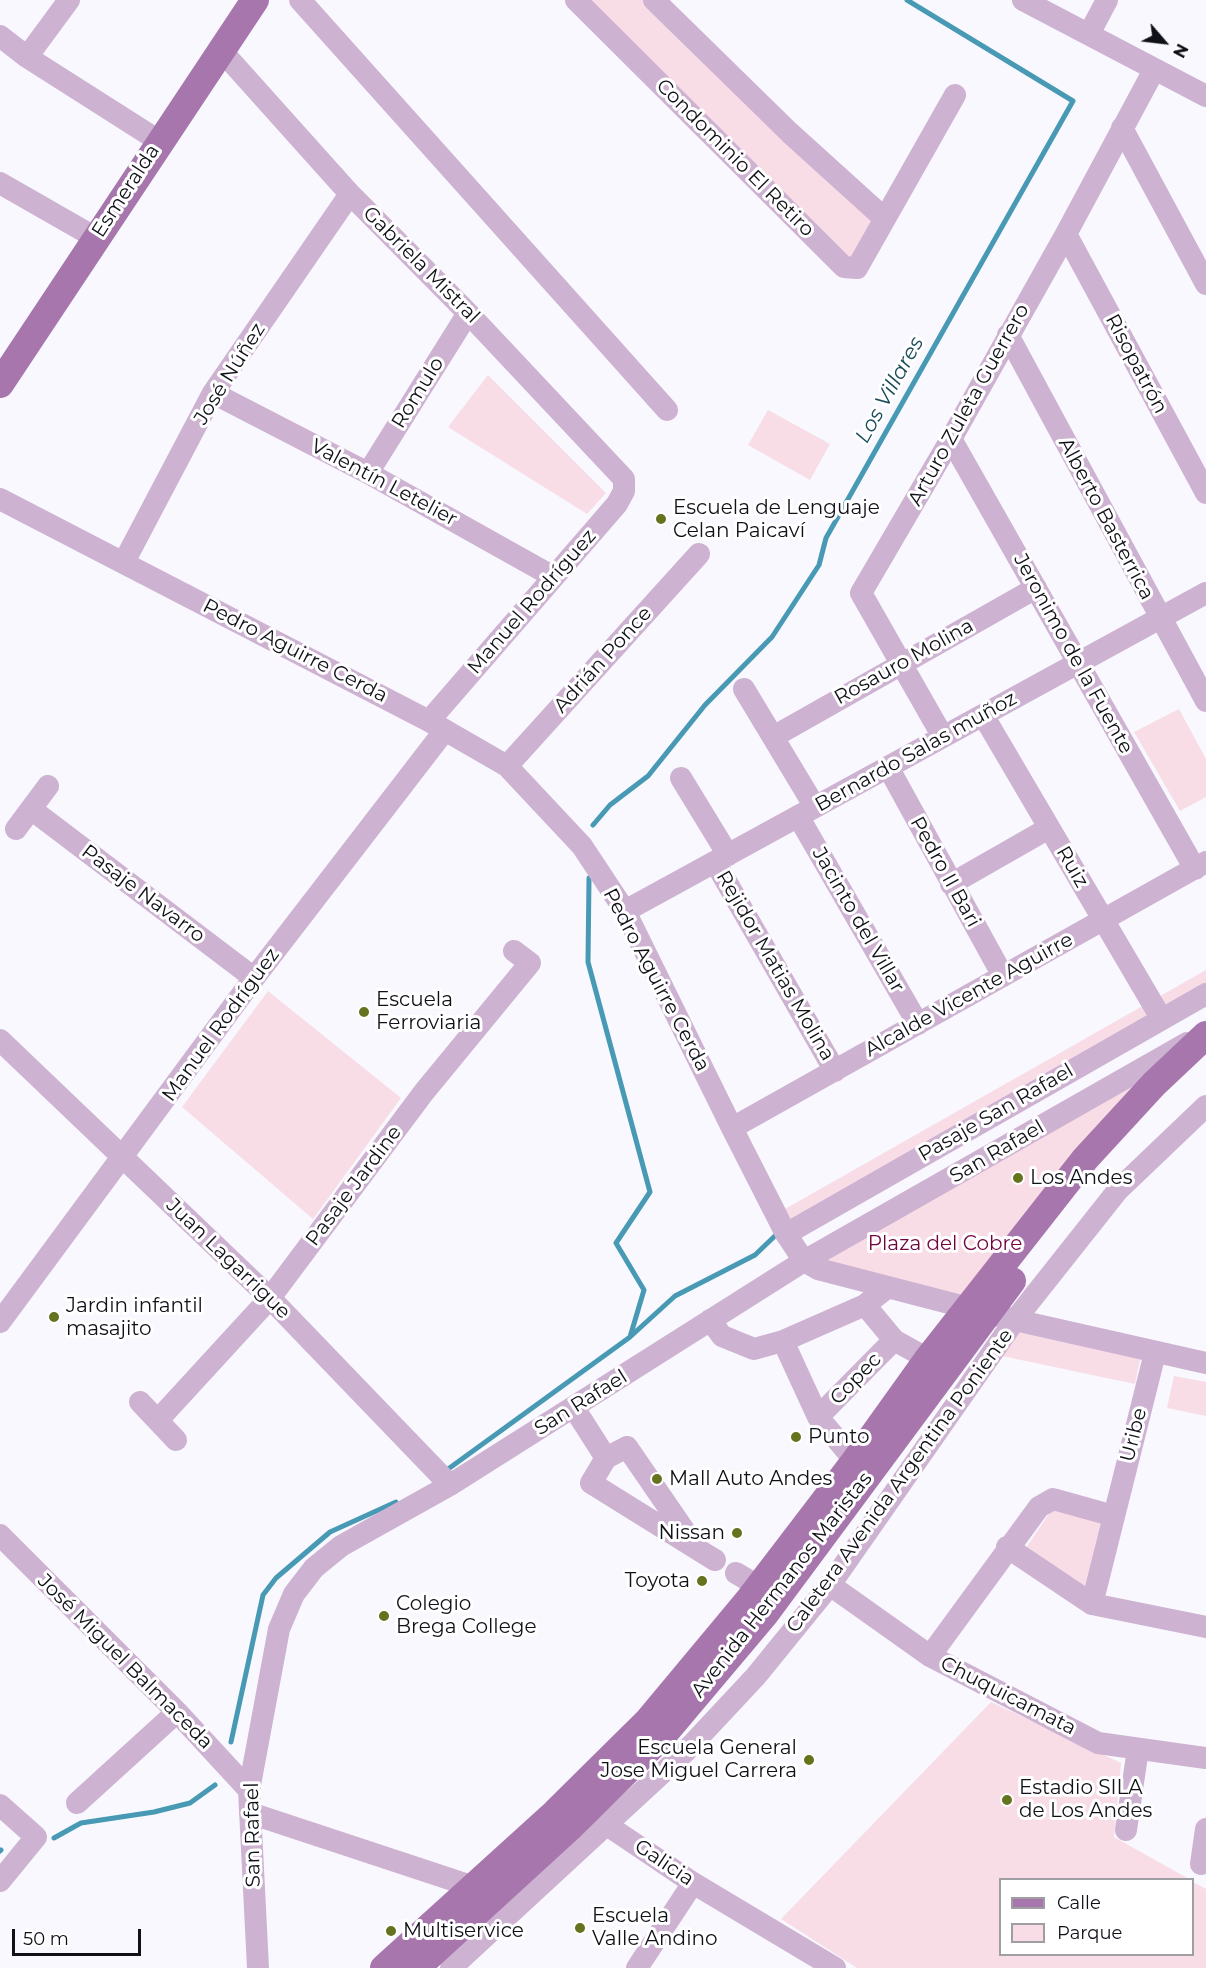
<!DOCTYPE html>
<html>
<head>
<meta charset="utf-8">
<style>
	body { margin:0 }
	#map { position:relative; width:1206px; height:1968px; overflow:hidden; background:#f8f8fe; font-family:Montserrat,sans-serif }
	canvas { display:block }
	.legend { position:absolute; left:999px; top:1878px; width:195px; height:78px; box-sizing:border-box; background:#fff; border:2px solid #9f9fa3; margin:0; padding:8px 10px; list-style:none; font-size:18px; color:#101019 }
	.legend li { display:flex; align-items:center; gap:12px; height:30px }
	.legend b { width:30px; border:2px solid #9f9fa3 }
	.north { position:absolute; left:1134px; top:12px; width:60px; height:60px; -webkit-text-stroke:4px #fff; paint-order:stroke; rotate:118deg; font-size:16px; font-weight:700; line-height:24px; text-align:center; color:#101019 }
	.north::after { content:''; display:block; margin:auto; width:21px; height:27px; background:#101019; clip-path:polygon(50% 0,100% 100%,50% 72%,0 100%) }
	.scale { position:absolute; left:12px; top:1929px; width:129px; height:27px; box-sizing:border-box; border:3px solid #101019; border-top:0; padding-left:8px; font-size:18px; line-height:21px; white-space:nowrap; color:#101019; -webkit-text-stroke:4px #fff; paint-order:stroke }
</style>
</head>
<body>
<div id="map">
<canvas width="1206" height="1968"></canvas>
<ul class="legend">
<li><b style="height:8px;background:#a776ad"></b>Calle</li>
<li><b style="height:16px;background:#f9dde6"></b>Parque</li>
</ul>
<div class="north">N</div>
<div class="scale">50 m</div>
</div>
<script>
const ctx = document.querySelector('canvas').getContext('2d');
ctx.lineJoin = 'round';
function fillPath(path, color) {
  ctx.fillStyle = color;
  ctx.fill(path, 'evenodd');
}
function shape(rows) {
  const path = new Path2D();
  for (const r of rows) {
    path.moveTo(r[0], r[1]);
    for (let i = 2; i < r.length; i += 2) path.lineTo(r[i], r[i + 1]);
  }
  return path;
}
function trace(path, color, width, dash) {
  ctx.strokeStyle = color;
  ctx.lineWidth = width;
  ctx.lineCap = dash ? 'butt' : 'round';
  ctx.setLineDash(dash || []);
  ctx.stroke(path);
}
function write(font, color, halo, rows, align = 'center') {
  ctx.font = font + ' Montserrat,sans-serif';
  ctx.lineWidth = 6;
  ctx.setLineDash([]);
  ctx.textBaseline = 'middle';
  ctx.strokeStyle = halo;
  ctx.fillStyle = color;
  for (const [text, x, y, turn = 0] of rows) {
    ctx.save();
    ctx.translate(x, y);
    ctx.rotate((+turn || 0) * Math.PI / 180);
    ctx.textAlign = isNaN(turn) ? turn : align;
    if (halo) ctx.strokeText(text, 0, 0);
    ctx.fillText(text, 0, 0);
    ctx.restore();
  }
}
fillPath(shape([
	[587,0,649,0,877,221,848,261],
	[488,375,606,493,587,514,448,427],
	[768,410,830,444,810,480,748,445],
	[1179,709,1206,759,1206,797,1180,811,1134,732],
	[1206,970,1206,985,792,1220,785,1209],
	[268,991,401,1098,313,1219,182,1107],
	[1145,1075,962,1297,820,1263],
	[1022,1329,1141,1355,1135,1384,1002,1356],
	[1174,1376,1206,1382,1206,1416,1167,1408],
	[1052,1509,1104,1522,1087,1593,1026,1548],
	[991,1702,1121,1763,1114,1837,1189,1879,1000,1880,1000,1954,1192,1954,1193,1882,1206,1889,1206,1968,857,1968,781,1919]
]), '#f9dde6');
trace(shape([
	[593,825,610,805,648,776,705,705,772,637,819,565,826,538,1073,101,907,0],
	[631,1336,675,1296,755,1255,779,1232],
	[444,1472,630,1337,644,1290,616,1243,650,1192,588,962,589,878],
	[231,1742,263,1595,276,1578,330,1532,396,1502],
	[54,1838,81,1823,154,1812,190,1803,215,1785],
	[0,1851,1,1850]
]), '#489ab4', 5);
trace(shape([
	[300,0,667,410],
	[576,0,844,267,857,268,955,95],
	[654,0,790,133,885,219],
	[1023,0,1206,96],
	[1089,34,1107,0],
	[0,36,27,57,159,141],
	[220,49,350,194,468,313,624,479,624,491,617,504,429,721],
	[27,57,69,0],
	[1122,128,1206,284],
	[0,183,96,238],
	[1066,234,1206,493],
	[1008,335,1206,701],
	[213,393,368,473,552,576],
	[951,439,1195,869],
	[368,473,468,313],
	[0,499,429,721,507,766,582,846,625,911,732,1128,786,1234,804,1261,818,1269,1015,1320,1206,1363],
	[124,562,213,393,350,194],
	[744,689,815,807],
	[983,715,1161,1018],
	[773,737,1036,588],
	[943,737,861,593,951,439,1066,234,1154,70],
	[507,766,699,554],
	[888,767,1003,976],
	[681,778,728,855],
	[31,809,254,978],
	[798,816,918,1024],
	[16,829,48,786],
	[715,862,835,1071],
	[951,884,1049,828],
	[625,911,1206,593],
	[0,1040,270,1298,450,1485],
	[732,1128,1206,862],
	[786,1234,1206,994],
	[865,1305,894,1340,928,1359],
	[710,1320,722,1336,754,1349,783,1341,865,1305,888,1287],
	[0,1322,254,978,445,730],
	[783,1341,818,1417,855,1461],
	[140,1402,176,1440],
	[574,1408,606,1458],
	[818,1417,894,1340],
	[158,1420,270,1298,424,1092,530,963,514,951],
	[0,1535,177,1712,249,1790],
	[1007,1547,1092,1604,1206,1627],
	[697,1549,627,1447,606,1458,591,1483,697,1549,715,1560],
	[736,1573,758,1586],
	[830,1585,930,1656,1098,1743,1206,1758],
	[1092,1604,1155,1353],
	[930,1656,1039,1507,1053,1499,1114,1516],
	[77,1803,177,1712],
	[0,1805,36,1837,0,1881],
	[250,1813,474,1887],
	[595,1817,693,1883,835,1968],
	[1126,1830,1138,1749],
	[1201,1864,1206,1829],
	[258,1968,249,1790,279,1629,294,1594,314,1568,341,1546,450,1485,804,1261,1187,1043],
	[451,1968,685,1752,756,1676,830,1585,1015,1320,1118,1190,1206,1106],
	[637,1968,693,1883]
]), '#cdb2d1', 22);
trace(shape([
	[0,384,255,0],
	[384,1968,555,1813,648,1721,748,1601,855,1461,928,1359,1085,1159,1154,1084,1206,1035],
	[416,1968,569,1828,663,1735,765,1614,1012,1281]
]), '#a776ad', 28);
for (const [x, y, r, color] of [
	[661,519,6,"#65721e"],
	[364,1012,6,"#65721e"],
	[1018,1178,6,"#65721e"],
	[54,1317,6,"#65721e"],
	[796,1437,6,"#65721e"],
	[657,1479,6,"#65721e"],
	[737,1533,6,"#65721e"],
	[702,1581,6,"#65721e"],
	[384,1616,6,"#65721e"],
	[809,1760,6,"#65721e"],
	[1007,1800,6,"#65721e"],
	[580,1928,6,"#65721e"],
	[391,1931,6,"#65721e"]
]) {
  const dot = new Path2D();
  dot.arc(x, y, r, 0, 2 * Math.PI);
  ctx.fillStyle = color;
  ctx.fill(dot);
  trace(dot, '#fff', 2);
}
write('20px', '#101019', '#fff', [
	["Condominio El Retiro",735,158,45],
	["Esmeralda",126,191,-57],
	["Gabriela Mistral",421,265,45],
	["Risopatrón",1136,364,62],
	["José Núñez",230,374,-58],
	["Romulo",418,393,-58],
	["Arturo Zuleta Guerrero",969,405,-61],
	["Valentín Letelier",384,483,28],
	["Alberto Basterrica",1106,519,62],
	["Manuel Rodríguez",532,602,-49],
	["Pedro Aguirre Cerda",295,651,27],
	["Jeronimo de la Fuente",1073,654,61],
	["Adrián Ponce",603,660,-48],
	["Rosauro Molina",904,662,-29],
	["Bernardo Salas muñoz",916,752,-29],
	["Ruiz",1072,867,60],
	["Pedro II Bari",945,872,61],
	["Pasaje Navarro",143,894,37],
	["Jacinto del Villar",858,920,60],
	["Rejidor Matias Molina",775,966,60],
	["Pedro Aguirre Cerda",656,980,62],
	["Alcalde Vicente Aguirre",969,995,-29],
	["Manuel Rodríguez",221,1025,-54],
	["Pasaje San Rafael",996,1113,-30],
	["San Rafael",997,1152,-30],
	["Pasaje Jardine",354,1186,-53],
	["Juan Lagarrigue",228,1259,44],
	["Copec",856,1379,-46],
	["San Rafael",581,1403,-32],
	["Uribe",1134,1435,-76],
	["Caletera Avenida Argentina Poniente",900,1481,-54],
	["Avenida Hermanos Maristas",782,1585,-52],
	["José Miguel Balmaceda",125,1662,45],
	["Chuquicamata",1008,1696,27],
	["San Rafael",253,1835,-91],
	["Galicia",664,1863,34]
]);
write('20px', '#101019', '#fff', [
	["Escuela de Lenguaje",673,508],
	["Celan Paicaví",673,531],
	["Escuela",376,1000],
	["Ferroviaria",376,1023],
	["Los Andes",1030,1178],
	["Jardin infantil",66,1306],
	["masajito",66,1329],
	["Punto",808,1437],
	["Mall Auto Andes",669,1479],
	["Nissan",725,1533,"right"],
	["Toyota",690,1581,"right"],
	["Colegio",396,1604],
	["Brega College",396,1627],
	["Escuela General",797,1748,"right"],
	["Jose Miguel Carrera",797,1771,"right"],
	["Estadio SILA",1019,1788],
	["de Los Andes",1019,1811],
	["Escuela",592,1916],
	["Valle Andino",592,1939],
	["Multiservice",403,1931]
], 'left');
write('20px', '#72033f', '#fff', [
	["Plaza del Cobre",945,1244]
]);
write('italic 21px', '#1a4c5a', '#fff', [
	["Los Villares",890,390,-61]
]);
</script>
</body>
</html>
